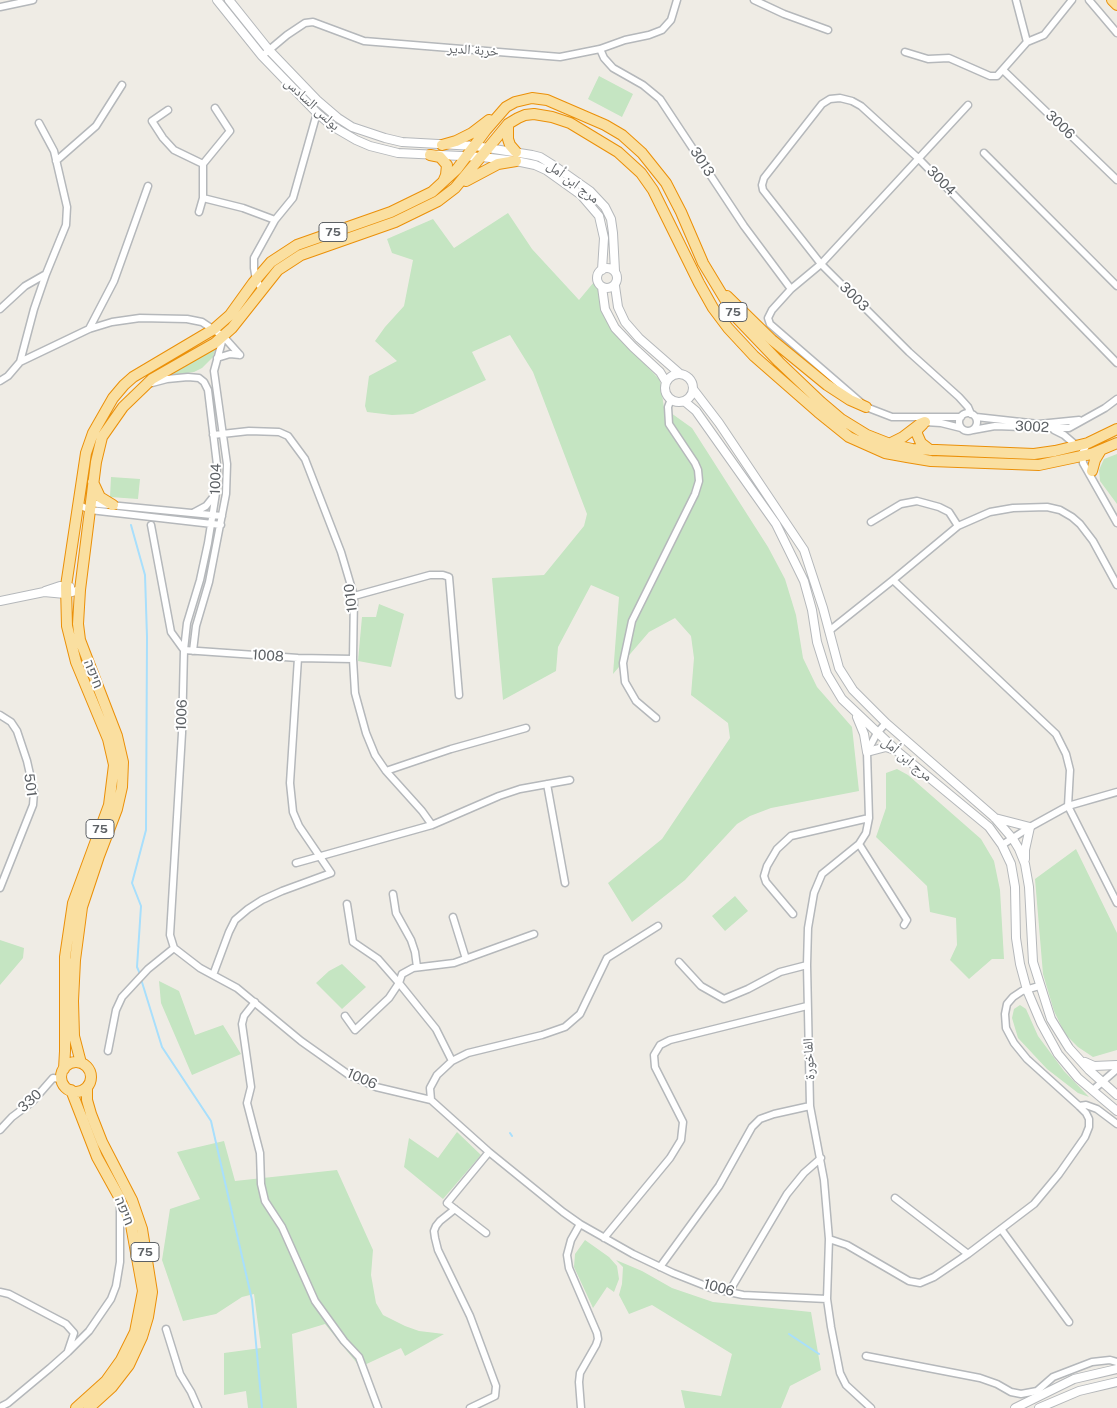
<!DOCTYPE html>
<html>
<head>
<meta charset="utf-8">
<style>
	body { margin:0 }
	canvas { display:block; background:#efece5 }
</style>
</head>
<body>
<canvas width="1117" height="1408"></canvas>
<script>
const ctx = document.querySelector('canvas').getContext('2d');
ctx.lineJoin = 'round';
function fillPath(path, color) {
  ctx.fillStyle = color;
  ctx.fill(path, 'evenodd');
}
function shape(rows) {
  const path = new Path2D();
  for (const r of rows) {
    if (r.length === 3) {
      path.moveTo(r[0] + r[2], r[1]);
      path.arc(r[0], r[1], r[2], 0, 2 * Math.PI);
      continue;
    }
    path.moveTo(r[0], r[1]);
    for (let i = 2; i < r.length; i += 2) path.lineTo(r[i], r[i + 1]);
  }
  return path;
}
function trace(path, color, width, dash) {
  ctx.strokeStyle = color;
  ctx.lineWidth = width;
  ctx.lineCap = dash ? 'butt' : 'round';
  ctx.setLineDash(dash || []);
  ctx.stroke(path);
}
function write(font, color, halo, rows, align = 'center') {
  ctx.font = font + ' "Public Sans","Noto Naskh Arabic",Heebo,sans-serif';
  ctx.lineWidth = 4;
  ctx.setLineDash([]);
  ctx.textBaseline = 'middle';
  ctx.strokeStyle = halo;
  ctx.fillStyle = color;
  for (const [text, x, y, turn = 0] of rows) {
    ctx.save();
    ctx.translate(x, y);
    ctx.rotate((+turn || 0) * Math.PI / 180);
    ctx.textAlign = isNaN(turn) ? turn : align;
    if (halo) ctx.strokeText(text, 0, 0);
    ctx.fillText(text, 0, 0);
    ctx.restore();
  }
}
fillPath(shape([
	[599,76,633,94,622,117,588,99],
	[508,213,532,249,579,300,594,282,602,289,605,313,634,353,660,380,664,408,692,428,768,547,785,579,796,615,803,658,817,687,852,727,859,791,771,808,750,816,737,824,685,880,632,922,608,883,662,839,730,738,728,723,691,695,694,658,691,636,675,618,649,632,613,674,619,597,591,585,558,647,556,671,503,700,492,578,544,575,584,526,587,514,533,372,510,335,472,352,486,380,413,414,392,415,367,412,365,406,369,376,397,361,375,341,385,327,404,306,413,260,392,253,387,239,433,219,454,248],
	[216,347,213,357,202,368,194,372,171,375],
	[1117,454,1117,504,1100,481,1099,470,1104,459],
	[111,477,140,479,138,499,110,497],
	[379,604,404,614,391,667,358,661,362,617,376,617],
	[897,769,908,775,981,839,994,861,1000,890,1004,959,992,959,969,979,950,960,957,945,956,918,930,912,927,886,876,837,886,808,886,773],
	[1076,849,1117,933,1117,1050,1093,1057,1078,1047,1065,1034,1054,1011,1043,974,1035,879],
	[735,896,748,911,725,931,712,916],
	[0,940,24,948,23,958,0,985],
	[342,964,366,987,342,1009,316,983,329,971],
	[159,981,179,991,195,1035,223,1025,241,1054,192,1075,161,1003],
	[1020,1005,1026,1009,1038,1036,1064,1071,1089,1097,1078,1093,1047,1069,1018,1038,1012,1018,1014,1009],
	[457,1132,481,1155,443,1199,404,1167,409,1138,438,1158],
	[224,1141,235,1181,337,1170,373,1250,371,1275,376,1303,383,1315,405,1326,419,1331,444,1334,405,1356,401,1348,360,1367,325,1324,292,1334,297,1408,248,1408,246,1391,224,1395,224,1353,261,1348,254,1294,242,1297,216,1314,183,1321,162,1260,170,1209,200,1199,177,1152],
	[585,1240,609,1257,617,1266,619,1279,614,1292,607,1287,593,1308,574,1267,575,1254],
	[616,1260,642,1271,672,1288,713,1302,811,1312,821,1370,790,1386,781,1408,685,1408,681,1390,721,1396,732,1354,652,1305,629,1314,619,1295,622,1284,623,1267]
]), '#c5e5c2');
trace(shape([
	[131,525,145,575,147,637,146,830,132,883,141,906,137,967,140,974],
	[141,979,162,1047,211,1121,252,1300,262,1408],
	[510,1133,512,1136],
	[789,1334,819,1354]
]), '#a8dffc', 2);
const minor = shape([
	[754,0,784,14,828,30],
	[1016,0,1027,42],
	[1089,0,1117,33],
	[0,7,33,0],
	[600,49,604,58,613,68,643,85,660,99,744,226,791,289],
	[905,52,928,59,949,58,990,76,997,76,1027,42,1044,35,1072,0],
	[262,56,287,35,305,23,313,22,364,41,560,57,600,49,625,40,649,35,662,30,671,20,677,0],
	[1003,70,1117,180],
	[168,110,152,121,163,138,174,150,203,164],
	[984,153,1117,286],
	[56,161,96,126,122,85],
	[203,198,243,208,275,220],
	[199,212,203,198,203,164,230,131,215,108],
	[262,289,256,280,254,268,254,258,275,220,293,198,317,113],
	[0,309,25,286,46,274,66,225,67,207,54,151,39,123],
	[89,329,114,281,148,186],
	[217,358,230,354,240,355],
	[20,362,34,309,46,274],
	[0,381,8,376,20,362,89,329,112,322,140,318,187,319,202,322,223,336,240,355],
	[152,383,167,379,188,377,199,378,204,382,208,390,217,465,216,493,208,543,200,580,187,623,184,650,182,733,170,935,174,948,200,968,237,988,301,1041,349,1075,376,1087,431,1100,489,1152,563,1212,580,1224,633,1254,673,1273,711,1288,743,1295,827,1299],
	[968,422,9],
	[971,414,968,407,959,397,909,352,821,264,763,190,762,185,764,178,822,104,830,99,840,98,852,101,861,106,918,158,1117,363],
	[961,417,892,417,866,407,770,324,768,318,772,310,791,289,821,264,968,105],
	[976,417,1039,424,1079,420],
	[925,422,941,423,961,428],
	[973,430,995,426,1051,428,1069,428,1105,408,1117,399],
	[1054,430,1064,435,1078,447],
	[213,435,249,431,279,432,288,436,305,459,341,552,354,596,353,659,355,693,366,733,375,755,386,771,422,811,432,825],
	[1088,443,1082,453,1083,463,1117,523],
	[89,503,222,516],
	[79,505,90,510,221,525],
	[193,513,206,506,214,496],
	[871,522,901,504,917,501,939,507,949,512,958,526],
	[151,525,171,632,184,650],
	[893,580,1056,734,1066,754,1070,770,1068,806,1117,903],
	[354,596,430,575,443,575,449,577,459,695],
	[829,631,893,580,958,526,990,512,1013,508,1047,507,1060,510,1072,517,1080,524,1093,541,1117,585],
	[184,650,298,658,353,659],
	[193,651,196,626,209,582,226,494,227,464,214,371,223,338],
	[0,715,11,722,17,731,27,761,34,792,33,805,0,888],
	[656,718,636,701,625,682,623,663,632,621,695,494,699,481,698,470,695,463,669,424,668,407,671,399],
	[386,771,451,749,526,728],
	[547,784,565,883],
	[859,844,907,920,904,925],
	[1002,845,1030,827,1068,806,1117,792],
	[296,863,432,825,499,796,520,789,570,780],
	[393,894,396,913,411,940,415,952,417,967],
	[347,904,353,942,378,959,399,983,436,1029,452,1061],
	[793,914,766,882,764,876,767,866,777,849,791,836,869,818],
	[453,917,466,959],
	[679,962,701,986,724,999,748,989,780,972,807,965],
	[213,975,229,932,235,920,248,909,262,900,282,891,331,873,299,826,293,812,290,783,298,658],
	[255,1002,244,1016,242,1024,251,1087,247,1103,260,1153,261,1184,265,1201,282,1227,315,1301,344,1341,359,1357,378,1408],
	[345,1016,355,1030,389,998,399,983,402,974,413,968,454,963,534,934],
	[108,1051,116,1010,122,997,148,969,174,948],
	[1093,1090,1117,1069],
	[431,1100,430,1088,437,1075,452,1061,468,1053,542,1035,565,1027,580,1014,607,958,658,926],
	[1079,1106,1086,1105,1097,1109,1117,1124],
	[0,1130,12,1117,32,1102,53,1078,62,1079],
	[895,1198,968,1254],
	[455,1209,440,1221,436,1226,434,1231,435,1238,438,1250,470,1316,496,1386,495,1396,470,1408],
	[580,1224,571,1240,567,1255,569,1268,597,1333,598,1339,596,1345,580,1373,579,1382,581,1408],
	[1001,1229,1069,1322],
	[486,1233,447,1203,489,1152],
	[604,1238,670,1158,681,1140,683,1122,655,1067,654,1055,660,1045,670,1040,807,1006],
	[829,1239,847,1245,909,1281,920,1283,934,1277,968,1254,1034,1204,1059,1174,1085,1137,1089,1127,1089,1119,1086,1113,1079,1106,1027,1059,1014,1043,1006,1028,1005,1014,1007,1004,1013,997,1022,991,1039,986],
	[660,1267,719,1186,752,1127,760,1119,774,1114,810,1106],
	[0,1292,9,1294,66,1324,74,1333,68,1351],
	[729,1292,787,1194,804,1173,821,1158],
	[166,1329,180,1374,191,1392,198,1408],
	[866,1356,980,1378,997,1384,1011,1392,1021,1394,1037,1391,1053,1377,1092,1362,1110,1360,1117,1362],
	[0,1407,8,1403,50,1368,68,1352,89,1331,111,1299,116,1286,120,1262,120,1206],
	[871,1408,846,1385,840,1373,831,1327,827,1299,829,1239,824,1180,810,1106,807,965,808,928,814,893,822,874,859,844,866,833,869,818,867,752,877,733,886,723]
]);
const tertiary = shape([
	[217,0,262,56,317,113,332,126,356,140,370,146,398,153,482,157,516,161,535,165,546,170,581,195,599,216,604,238,602,270],
	[229,0,269,50,317,100,338,118,352,127,385,138,402,142,475,146,532,155,540,157,556,167,590,191,605,207,611,219,613,233,615,271],
	[607,278,10],
	[615,286,618,307,625,322,639,338,679,373],
	[602,287,605,309,615,328,633,347,660,372,666,382],
	[679,388,14],
	[693,389,719,423,804,550,823,608,839,668,853,690,886,723,994,817,1013,839,1019,849,1025,864,1029,887,1033,962,1051,1019,1069,1048,1089,1070,1117,1095],
	[684,401,696,411,776,524,804,581,812,610,817,642,827,674,842,699,897,751,989,827,1002,845,1011,864,1015,887,1016,938,1020,964,1027,990,1041,1023,1058,1054,1078,1078,1117,1111],
	[45,591,60,586,70,587],
	[0,601,44,592,65,594,80,590],
	[857,717,864,734,867,752,886,747,895,750],
	[995,818,1030,827,1025,850,1025,859],
	[1085,1062,1094,1066,1117,1065],
	[1015,1408,1074,1379,1117,1369],
	[1039,1408,1079,1391,1117,1382]
]);
const trunk = shape([
	[1112,0,1117,5],
	[508,124,508,139,510,145,516,152],
	[442,145,456,141,472,133,489,120],
	[430,155,440,157,447,165,446,175,443,182],
	[466,181,498,164,516,161],
	[727,296,772,340,827,385,850,400,866,407],
	[923,424,917,430,917,434,921,443,930,450],
	[887,445,903,437,920,424,925,422],
	[1092,471,1095,460,1101,450],
	[93,482,100,497,113,505],
	[76,1077,15],
	[81,1063,74,1036,73,1001,75,960,82,907,99,856,117,809,122,787,123,762,117,736,80,640,78,624,80,590,96,462,102,437,123,407,152,379,215,343,232,328,278,270,301,255,395,222,438,201,455,188,508,124,518,118,525,115,534,114,552,117,570,123,618,152,641,173,653,190,699,283,713,308,728,328,754,356,818,412,849,437,885,453,907,457,931,461,1039,465,1091,454,1117,443],
	[64,1069,65,1051,65,957,73,903,109,805,114,765,108,739,76,662,67,626,66,586,86,453,93,433,113,398,124,385,133,377,214,329,230,315,253,283,271,262,297,245,391,212,432,192,457,169,486,130,506,107,515,102,532,98,547,100,605,125,622,135,642,153,666,183,681,212,703,263,735,316,779,362,821,402,841,419,867,435,890,444,912,449,1034,454,1055,451,1088,443,1117,429],
	[87,1087,87,1100,91,1114,102,1142,132,1200,142,1229,152,1292,148,1317,142,1337,129,1365,112,1387,89,1408],
	[71,1090,97,1157,118,1195,131,1225,143,1291,135,1332,121,1360,106,1381,76,1408]
]);
trace(minor, '#b5b8bb', 9);
trace(tertiary, '#b5b8bb', 10);
trace(trunk, '#eb9008', 12);
trace(minor, '#fff', 6);
trace(tertiary, '#fff', 8);
trace(trunk, '#fadfa0', 10);
for (const [x, y, w] of [
	[333,232,28],
	[733,312,28],
	[100,829,28],
	[145,1252,28]
]) {
  const box = new Path2D();
  box.roundRect(x - w / 2, y - 9.5, w, 19, 4);
  ctx.fillStyle = '#fff';
  ctx.fill(box);
  trace(box, '#5d6165', 1);
}
write('bold 12px', '#5d6165', null, [
	["75",333,232],
	["75",733,312],
	["75",100,829],
	["75",145,1252]
]);
write('14px', '#5d6165', '#fff', [
	["خربة الدير",473,50,4],
	["بولس السادس",312,104,43],
	["3006",1060,125,44],
	["3013",702,162,57],
	["3004",941,181,46],
	["مرج ابن أمل",573,182,37],
	["3003",854,297,45],
	["3002",1032,427,3],
	["1004",216,479,-88],
	["1010",351,598,-97],
	["1008",268,656,4],
	["חיפה",93,674,68],
	["1006",182,715,-88],
	["مرج ابن أمل",907,759,40],
	["501",30,785,83],
	["الفاخورة",809,1059,-93],
	["1006",362,1079,24],
	["330",30,1101,-42],
	["חיפה",124,1211,68],
	["1006",719,1288,15]
]);
</script>
</body>
</html>
